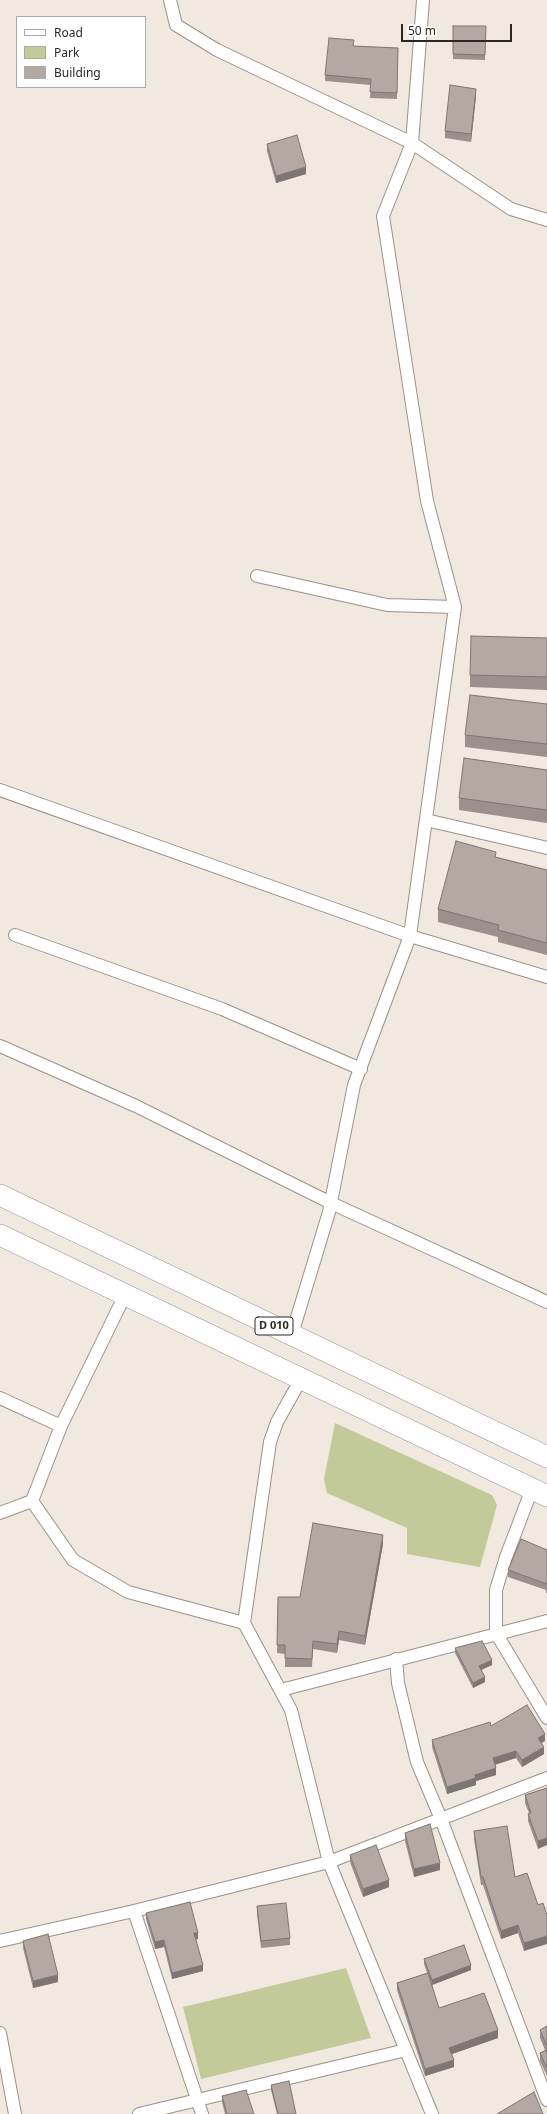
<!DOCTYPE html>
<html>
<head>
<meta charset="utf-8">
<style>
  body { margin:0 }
  #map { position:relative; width:547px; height:2114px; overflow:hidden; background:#f1e8df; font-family:"Noto Sans",sans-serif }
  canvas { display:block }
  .legend { position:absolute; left:16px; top:16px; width:130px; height:72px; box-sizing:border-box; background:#fff; border:1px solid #aaa9a7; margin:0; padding:5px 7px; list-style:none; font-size:12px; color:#2b2824 }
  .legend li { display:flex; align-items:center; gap:8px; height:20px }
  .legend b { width:20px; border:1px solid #aaa9a7 }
  .scale { position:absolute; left:401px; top:24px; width:111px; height:18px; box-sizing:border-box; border:2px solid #2b2824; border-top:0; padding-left:5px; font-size:12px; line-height:14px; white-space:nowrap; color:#2b2824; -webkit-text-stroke:3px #fff; paint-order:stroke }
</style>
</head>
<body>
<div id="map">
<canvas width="547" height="2114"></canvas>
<ul class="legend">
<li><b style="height:5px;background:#fff"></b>Road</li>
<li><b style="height:11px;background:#c1ca98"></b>Park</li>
<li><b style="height:11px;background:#b4a8a3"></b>Building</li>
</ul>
<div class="scale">50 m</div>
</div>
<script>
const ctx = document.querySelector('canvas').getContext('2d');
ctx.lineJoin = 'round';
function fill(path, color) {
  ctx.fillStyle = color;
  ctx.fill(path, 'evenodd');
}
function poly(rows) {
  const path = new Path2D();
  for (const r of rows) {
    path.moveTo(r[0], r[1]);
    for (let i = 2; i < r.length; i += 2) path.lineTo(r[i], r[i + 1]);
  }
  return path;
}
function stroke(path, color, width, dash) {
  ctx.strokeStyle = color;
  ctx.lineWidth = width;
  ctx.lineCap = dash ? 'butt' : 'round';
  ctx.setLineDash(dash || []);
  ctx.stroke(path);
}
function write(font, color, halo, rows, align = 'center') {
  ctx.font = font + ' "Noto Sans",sans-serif';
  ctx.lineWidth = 3;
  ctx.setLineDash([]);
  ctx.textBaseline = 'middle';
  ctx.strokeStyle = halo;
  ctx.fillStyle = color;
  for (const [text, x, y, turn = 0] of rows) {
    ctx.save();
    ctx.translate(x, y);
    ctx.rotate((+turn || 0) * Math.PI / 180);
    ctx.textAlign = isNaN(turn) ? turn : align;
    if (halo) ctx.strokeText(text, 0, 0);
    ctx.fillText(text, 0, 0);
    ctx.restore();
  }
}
const green = poly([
  [335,1423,492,1495,497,1505,480,1567,407,1554,407,1528,327,1493,324,1479],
  [346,1968,371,2038,201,2079,183,2007]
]);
const street = poly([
  [170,0,176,25,217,50,412,143,511,209,547,220],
  [257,576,387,605,455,607],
  [0,790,410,936,547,977],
  [426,820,547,848],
  [15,935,222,1009,361,1069],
  [0,1046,136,1106,331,1203,547,1302],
  [292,1334,329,1212,354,1085,410,936,455,607,427,501,383,216,412,143,423,0],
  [0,1398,61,1426],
  [532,1489,506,1557,496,1590,496,1633,547,1718],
  [32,1501,73,1560,128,1592,244,1623,291,1710,329,1862,432,2114],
  [0,1513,32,1501,61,1426,125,1295],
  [244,1623,270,1442,277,1422,301,1379],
  [396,1659,398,1683,417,1762,441,1819,547,2100],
  [281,1690,547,1621],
  [134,1911,202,2114],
  [0,1941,134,1911,329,1862,547,1778],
  [0,2033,15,2114],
  [139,2114,406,2050]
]);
const highway = poly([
  [0,1195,547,1457],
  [0,1235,547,1496]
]);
const wall = poly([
  [453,26,486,26,485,60,453,59],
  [354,46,398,48,397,99,370,98,371,85,325,81,325,75],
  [476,96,471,142,445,138,445,131],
  [267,144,306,174,276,183,267,151],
  [547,638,547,690,470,687,470,675],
  [547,704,547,757,465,747,465,735],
  [547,770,547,823,459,810,459,798],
  [496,857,547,870,547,955,498,942,498,937,438,922,438,909],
  [383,1544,365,1645,339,1640,337,1653,313,1649,312,1667,285,1667,285,1654,277,1653,278,1597,300,1597],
  [547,1550,547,1593,546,1593,546,1590,508,1577,508,1570],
  [455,1648,492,1665,481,1670,485,1682,473,1688,455,1653],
  [491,1726,545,1741,541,1743,544,1754,522,1767,516,1758,495,1765,496,1775,476,1781,476,1785,447,1794,432,1747,432,1740],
  [547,1788,538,1849,528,1821,528,1814,529,1813,525,1803,525,1795],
  [474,1831,515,1877,527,1873,524,1951,518,1933,501,1939,483,1885,481,1885,474,1839],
  [405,1833,440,1870,414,1877,405,1841],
  [350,1855,389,1887,363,1897,350,1862],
  [257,1906,290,1938,290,1945,261,1948,257,1914],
  [146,1913,198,1939,196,1939,203,1971,172,1979,164,1947,155,1949,146,1919],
  [23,1941,58,1982,33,1988,23,1948],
  [424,1959,471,1970,432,1985,439,2008,498,2038,452,2054,454,2067,425,2076,397,1990,397,1983,427,1973,424,1964],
  [547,2026,547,2076,540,2061,540,2053,545,2050,540,2038,540,2030],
  [271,2085,296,2114,277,2114,271,2090],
  [222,2096,254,2114,225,2114,222,2102]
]);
const shadedWall = poly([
  [476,89,476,96,471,142,471,134],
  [306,167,306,174,276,183,276,176],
  [383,1535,383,1544,365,1645,365,1636],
  [339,1631,339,1640,337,1653,337,1644],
  [492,1660,492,1665,479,1671,479,1666],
  [485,1677,485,1682,473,1688,473,1683],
  [545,1734,545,1741,538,1745,538,1738],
  [544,1747,544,1754,522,1767,522,1760],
  [516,1751,516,1758,493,1765,493,1758],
  [496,1768,496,1775,476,1781,476,1785,447,1794,447,1787,475,1775],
  [547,1838,547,1845,538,1849,538,1841],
  [440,1863,440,1870,414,1877,414,1869],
  [389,1880,389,1887,363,1897,363,1889],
  [518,1925,518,1933,501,1939,501,1931],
  [194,1933,198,1933,198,1939,194,1940],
  [547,1936,547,1944,524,1951,524,1943],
  [164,1940,164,1947,155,1949,155,1942],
  [203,1965,203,1971,172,1979,172,1973],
  [471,1965,471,1970,432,1985,432,1980],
  [58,1975,58,1982,33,1988,33,1981],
  [498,2030,498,2038,449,2055,449,2048],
  [454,2060,454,2067,425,2076,425,2069]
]);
const building = poly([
  [453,26,486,26,485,55,453,54,453,26],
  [329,38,354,40,353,46,398,48,397,93,370,92,371,79,325,75,329,38],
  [450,85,476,89,471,134,445,131,450,85],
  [297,135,306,167,276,176,267,144,297,135],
  [471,636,547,638,547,677,470,675,471,636],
  [470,695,547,704,547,744,465,735,470,695],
  [464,758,547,770,547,810,459,798,464,758],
  [456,841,496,852,495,857,547,870,547,943,498,930,499,925,438,909,456,841],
  [313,1523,383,1535,365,1636,339,1631,337,1644,313,1641,312,1659,285,1658,285,1645,277,1645,278,1597,300,1597,313,1523],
  [521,1539,547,1550,547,1584,508,1570,521,1539],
  [482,1641,492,1660,479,1666,485,1677,473,1683,455,1648,482,1641],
  [527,1705,545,1734,538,1738,544,1747,522,1760,516,1751,493,1758,496,1768,475,1775,476,1778,447,1787,432,1740,490,1722,491,1726,527,1705],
  [547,1788,547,1838,538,1841,528,1814,531,1813,525,1795,547,1788],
  [430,1824,440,1863,414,1869,405,1833,430,1824],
  [507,1826,515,1877,527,1873,538,1905,543,1903,547,1915,547,1936,524,1943,518,1925,501,1931,483,1877,481,1877,474,1831,507,1826],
  [376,1845,389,1880,363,1889,350,1855,376,1845],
  [190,1902,198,1933,194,1933,203,1965,172,1973,164,1940,155,1942,146,1913,190,1902],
  [286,1903,290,1938,261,1941,257,1906,286,1903],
  [48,1934,58,1975,33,1981,23,1941,48,1934],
  [464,1945,471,1965,432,1980,424,1959,464,1945],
  [428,1973,439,2008,484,1993,498,2030,449,2048,454,2060,425,2069,397,1983,428,1973],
  [547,2026,547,2046,540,2030,547,2026],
  [547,2050,547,2068,540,2053,547,2050],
  [289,2081,296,2114,278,2114,271,2085,289,2081],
  [246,2090,254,2114,227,2114,222,2096,246,2090],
  [534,2092,543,2114,497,2114,534,2092]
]);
const shields = [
  [274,1326,38]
];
const shieldNames = [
  ["D 010",274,1326]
];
fill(green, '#c1ca98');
stroke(street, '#9a928a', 14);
stroke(highway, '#9a928a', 22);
stroke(street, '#fff', 12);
stroke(highway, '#fff', 21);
fill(wall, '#9b908c');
fill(shadedWall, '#7e7672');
fill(building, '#b4a8a3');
stroke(building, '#7e7672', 1);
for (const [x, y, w] of shields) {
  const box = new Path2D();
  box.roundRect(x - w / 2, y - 9, w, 18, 3);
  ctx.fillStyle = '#fff';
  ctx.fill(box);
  stroke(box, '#2b2824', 1);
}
write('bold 11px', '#2b2824', null, shieldNames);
</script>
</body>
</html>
